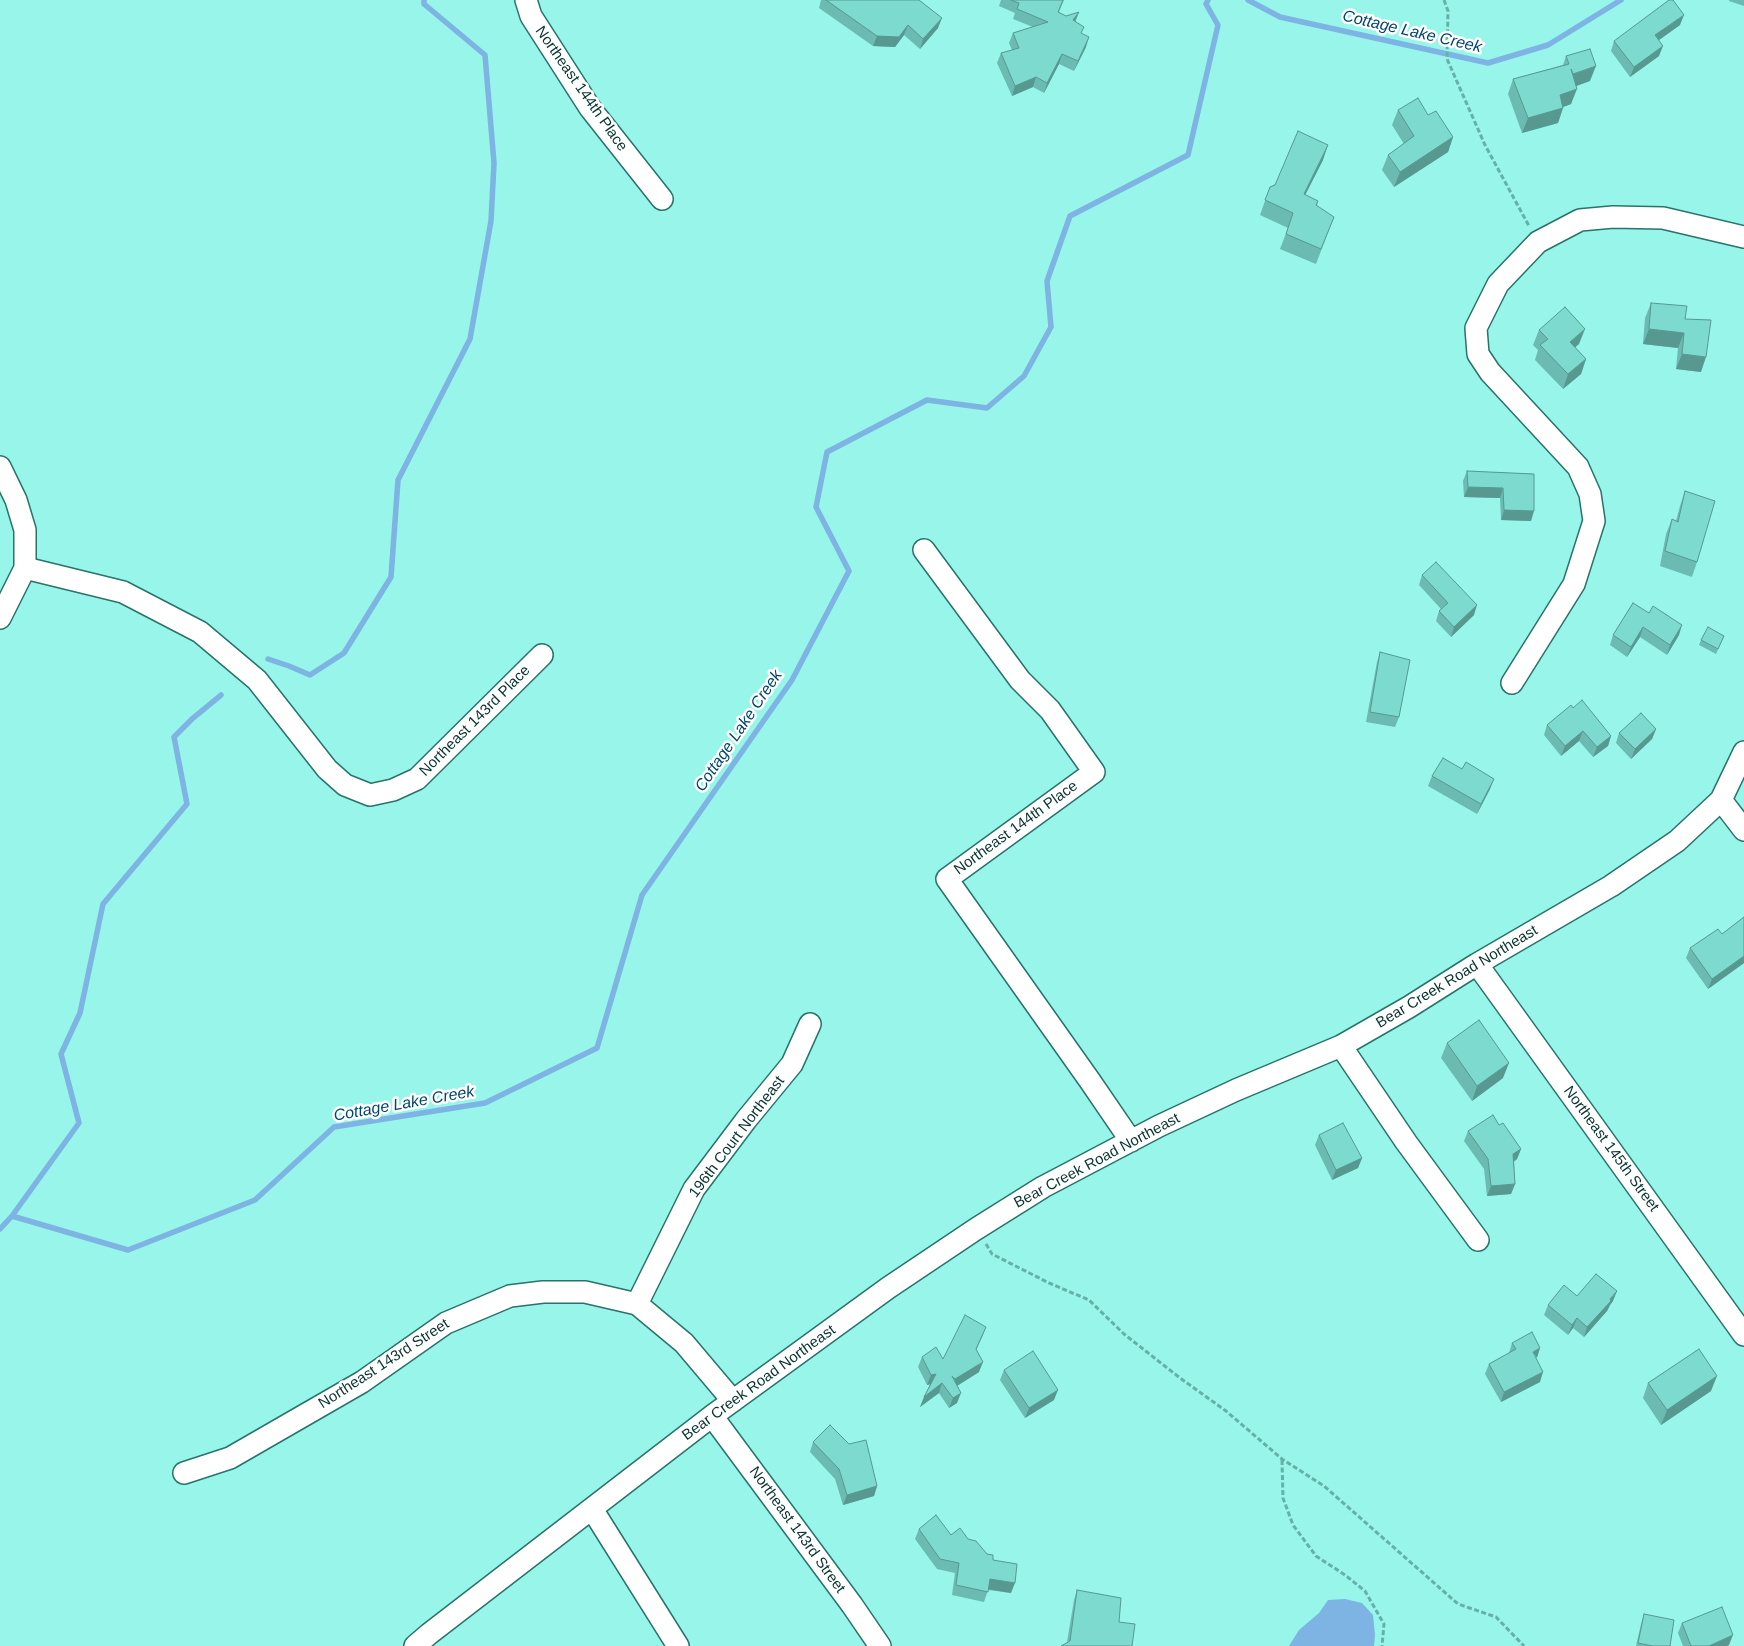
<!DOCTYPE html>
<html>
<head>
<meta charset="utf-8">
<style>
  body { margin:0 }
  canvas { display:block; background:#97f5e9 }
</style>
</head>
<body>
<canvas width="1744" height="1646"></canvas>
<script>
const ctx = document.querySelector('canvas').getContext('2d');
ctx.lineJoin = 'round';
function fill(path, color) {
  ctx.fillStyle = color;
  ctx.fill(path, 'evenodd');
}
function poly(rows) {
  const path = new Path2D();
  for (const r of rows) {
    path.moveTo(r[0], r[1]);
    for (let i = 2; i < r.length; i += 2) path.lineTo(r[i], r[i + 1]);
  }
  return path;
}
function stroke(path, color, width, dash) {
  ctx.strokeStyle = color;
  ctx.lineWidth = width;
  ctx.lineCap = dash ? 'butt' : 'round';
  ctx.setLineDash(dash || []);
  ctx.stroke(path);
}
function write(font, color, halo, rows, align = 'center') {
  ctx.font = font + ' Helvetica,sans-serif';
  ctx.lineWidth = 5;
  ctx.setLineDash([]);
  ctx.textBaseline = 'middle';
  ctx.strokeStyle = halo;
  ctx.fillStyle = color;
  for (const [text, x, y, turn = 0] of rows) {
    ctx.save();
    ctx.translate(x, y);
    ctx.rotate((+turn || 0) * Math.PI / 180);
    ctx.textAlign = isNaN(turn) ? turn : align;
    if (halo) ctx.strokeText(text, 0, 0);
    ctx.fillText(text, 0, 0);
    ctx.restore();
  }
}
const water = poly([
  [1345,1599,1362,1603,1373,1615,1375,1635,1374,1646,1289,1646,1299,1630,1319,1613,1328,1600]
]);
const stream = poly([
  [1248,0,1280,17,1488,63,1548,45,1621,0],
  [268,659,289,666,310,675,344,653,391,577,398,480,470,339,491,221,494,163,485,55,424,4,424,0],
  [12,1216,79,1123,61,1054,80,1013,103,904,187,804,174,737,193,718,221,695],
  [0,1229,12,1216,128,1250,255,1200,334,1127,485,1103,597,1048,642,895,792,680,849,571,816,507,827,452,927,400,987,408,1024,376,1051,327,1047,281,1070,216,1188,155,1218,25,1206,4,1208,0]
]);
const path = poly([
  [1444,0,1448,11,1447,59,1485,145,1529,226],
  [986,1244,992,1254,1049,1283,1089,1300,1124,1334,1180,1378,1226,1411,1282,1459,1324,1486,1458,1604,1496,1617,1524,1646],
  [1282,1460,1283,1498,1293,1525,1316,1556,1345,1575,1365,1591,1384,1624,1382,1646]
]);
const minor = poly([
  [526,0,531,16,590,108,662,199],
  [0,467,16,500,25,530,25,568,123,592,200,632,257,680,327,769,345,785,370,795,393,790,417,779,542,655],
  [924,550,1020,680,1050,710,1094,772,947,879,1090,1081,1131,1141],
  [0,618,25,568],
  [1512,683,1574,584,1594,521,1590,494,1578,467,1490,372,1478,354,1476,328,1498,284,1538,242,1580,220,1613,217,1663,218,1744,237],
  [1721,800,1744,830],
  [1477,964,1744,1335],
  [1341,1046,1406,1142,1478,1240],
  [637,1304,694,1189,746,1120,792,1064,810,1024],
  [712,1416,852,1605,880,1646],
  [184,1473,230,1458,362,1382,446,1323,510,1296,543,1292,585,1292,637,1304,684,1343,733,1401],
  [592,1509,678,1646],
  [415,1646,429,1634,712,1416,888,1288,976,1229,1043,1187,1159,1126,1236,1090,1341,1046,1409,1007,1477,964,1611,886,1677,841,1721,800,1744,752]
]);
const wall = poly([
  [821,0,919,0,938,28,920,49,904,35,895,47,873,46,819,8],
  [1001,0,1064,0,1059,12,1066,16,1079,12,1075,22,1081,34,1086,47,1074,71,1059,64,1044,93,1033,87,1012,96,997,63,1001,53,1012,50,1009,43,1013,33,1033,27,1013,19,1015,13,999,6],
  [1729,0,1744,0,1744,6,1729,1],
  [1680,25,1659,40,1659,56,1630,77,1611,51,1614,41],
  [1566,56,1590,81,1576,86,1571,104,1563,107,1558,123,1522,133,1508,94,1513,79,1563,65],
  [1398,110,1428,115,1453,137,1448,152,1394,187,1382,170,1388,155,1404,144,1392,125],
  [1323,160,1305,195,1318,201,1317,206,1334,217,1316,264,1280,249,1288,228,1260,215,1270,187],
  [1651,303,1685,319,1701,372,1676,369,1678,348,1643,344,1645,318],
  [1539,330,1579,344,1575,347,1586,359,1581,374,1563,389,1535,360,1538,350,1533,345],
  [1467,471,1534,474,1531,521,1501,520,1500,498,1464,497,1463,481],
  [1685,491,1697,562,1692,577,1660,566,1666,534,1672,519,1676,521,1680,506],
  [1422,575,1474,615,1451,637,1436,621,1439,611,1441,609,1419,585],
  [1633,603,1679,635,1667,655,1640,637,1627,657,1610,645,1613,635],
  [1724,636,1716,654,1699,645,1701,640],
  [1380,652,1399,717,1395,727,1366,722,1377,662],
  [1573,708,1611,736,1608,746,1593,757,1579,741,1561,756,1544,735,1547,725],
  [1656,729,1652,739,1631,759,1616,743,1619,733],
  [1432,776,1490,789,1477,814,1428,786],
  [1744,917,1744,963,1708,989,1686,958,1690,948,1722,934],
  [1447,1043,1503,1078,1472,1101,1441,1058],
  [1468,1131,1521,1149,1517,1159,1514,1162,1515,1184,1511,1194,1487,1196,1484,1169,1464,1141],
  [1319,1135,1362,1158,1358,1168,1332,1180,1315,1145],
  [1577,1296,1613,1301,1610,1305,1607,1311,1584,1337,1573,1328,1568,1335,1544,1315,1548,1305],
  [986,1327,976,1350,979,1372,957,1386,957,1403,949,1408,939,1393,920,1407,930,1384,927,1385,918,1367,922,1357,943,1359],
  [1512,1343,1536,1358,1540,1382,1501,1402,1485,1374,1489,1364,1509,1353],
  [1004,1370,1054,1400,1025,1418,1000,1380],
  [1648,1383,1711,1391,1661,1425,1643,1398],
  [813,1442,877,1486,874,1496,843,1505,835,1479,810,1452],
  [919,1529,951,1535,968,1539,987,1554,993,1560,1011,1593,988,1590,984,1602,952,1595,955,1573,937,1569,915,1539],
  [1077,1590,1119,1622,1067,1642,1074,1600],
  [1644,1614,1670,1646,1636,1646,1641,1624],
  [1682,1623,1729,1645,1727,1646,1683,1646,1678,1633]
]);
const shadedWall = poly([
  [1079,12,1075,22,1073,20],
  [1684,15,1680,25,1652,45,1655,35],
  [942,18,938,28,920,49,923,39],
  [908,25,904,35,895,47,873,46,877,36],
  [1089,37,1086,47,1074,71,1078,61],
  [1663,46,1659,56,1630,77,1634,67],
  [1062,54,1059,64,1044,93,1047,83],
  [1596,66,1590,81,1568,89,1573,74],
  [1036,77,1033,87,1012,96,1015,86],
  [1577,89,1571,104,1555,110,1560,95],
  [1563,108,1558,123,1522,133,1528,118],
  [1453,137,1448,152,1394,187,1400,172],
  [1328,145,1323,160,1298,209,1304,194],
  [1585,329,1579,344,1564,357,1570,342],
  [1649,329,1684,333,1678,348,1643,344],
  [1682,354,1706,357,1701,372,1676,369],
  [1586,359,1581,374,1563,389,1568,374],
  [1468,487,1503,488,1500,498,1464,497],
  [1504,510,1534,511,1531,521,1501,520],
  [1477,605,1474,615,1451,637,1454,627],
  [1682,625,1679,635,1667,655,1670,645],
  [1643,627,1640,637,1627,657,1631,647],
  [1656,729,1652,739,1631,759,1635,749],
  [1583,731,1579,741,1561,756,1565,746],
  [1611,736,1608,746,1593,757,1597,747],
  [1494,779,1490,789,1477,814,1481,804],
  [1744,956,1744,963,1708,989,1712,979],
  [1509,1063,1503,1078,1472,1101,1477,1086],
  [1521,1149,1517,1159,1509,1164,1513,1154],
  [1362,1158,1358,1168,1332,1180,1336,1170],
  [1515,1184,1511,1194,1487,1196,1491,1186],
  [1617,1291,1613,1301,1610,1305,1607,1311,1584,1337,1587,1327],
  [1577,1318,1573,1328,1568,1335,1572,1325],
  [986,1327,982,1337,972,1359,976,1349],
  [1540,1348,1537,1358,1533,1352],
  [983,1362,979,1372,952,1389,955,1379],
  [1543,1372,1540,1382,1501,1402,1504,1392],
  [936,1374,932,1384,927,1385,931,1375],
  [1717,1376,1711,1391,1661,1425,1667,1410],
  [942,1383,939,1393,920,1407,924,1397],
  [1058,1390,1054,1400,1025,1418,1029,1408],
  [961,1393,957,1403,949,1408,953,1398],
  [877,1486,874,1496,843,1505,847,1495],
  [990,1579,1015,1583,1011,1593,987,1589],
  [1733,1635,1729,1645,1727,1646,1709,1646]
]);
const building = poly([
  [826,0,919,0,942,18,923,39,908,25,899,37,877,36,826,0],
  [1011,0,1063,0,1058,12,1066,16,1079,12,1073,20,1084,27,1081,33,1089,37,1078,61,1062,54,1047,83,1036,77,1015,86,1001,53,1019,48,1013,33,1048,22,1017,9,1019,3,1011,0],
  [1669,0,1673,0,1684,15,1655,35,1663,46,1634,67,1614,41,1669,0],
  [1590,49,1596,66,1573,74,1571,69,1577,89,1560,95,1563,108,1528,118,1513,79,1569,64,1566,56,1590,49],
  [1418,98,1428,115,1436,111,1453,137,1400,172,1388,155,1414,136,1398,110,1418,98],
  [1298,131,1328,145,1304,194,1318,201,1316,205,1334,217,1321,249,1286,234,1293,213,1265,200,1270,187,1275,185,1298,131],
  [1651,303,1687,306,1685,319,1711,320,1706,357,1682,354,1684,333,1649,329,1651,303],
  [1565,307,1585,329,1570,342,1586,359,1568,374,1540,345,1548,339,1539,330,1565,307],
  [1467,471,1534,474,1534,511,1504,510,1503,488,1468,487,1467,471],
  [1685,491,1715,501,1697,562,1665,551,1672,519,1678,522,1685,491],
  [1436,562,1477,605,1454,627,1439,611,1448,603,1422,575,1436,562],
  [1633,603,1649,613,1653,606,1682,625,1670,645,1643,627,1631,647,1613,635,1633,603],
  [1708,627,1724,636,1718,649,1701,640,1708,627],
  [1380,652,1410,660,1399,717,1370,712,1380,652],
  [1582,700,1611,736,1597,747,1583,731,1565,746,1547,725,1571,705,1573,708,1582,700],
  [1641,713,1656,729,1635,749,1619,733,1641,713],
  [1443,758,1462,769,1466,762,1494,779,1481,804,1432,776,1443,758],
  [1744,917,1744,956,1712,979,1690,948,1718,929,1722,934,1744,917],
  [1479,1020,1509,1063,1477,1086,1447,1043,1479,1020],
  [1493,1115,1499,1125,1503,1123,1521,1149,1513,1154,1515,1184,1491,1186,1488,1159,1468,1131,1493,1115],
  [1343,1123,1362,1158,1336,1170,1319,1135,1343,1123],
  [1596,1274,1617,1291,1610,1299,1611,1301,1587,1327,1577,1318,1572,1325,1548,1305,1564,1285,1577,1296,1596,1274],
  [965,1315,986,1327,976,1349,983,1362,955,1379,952,1376,961,1393,953,1398,942,1383,924,1397,936,1374,931,1375,922,1357,936,1347,943,1359,965,1315],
  [1532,1332,1540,1348,1533,1352,1543,1372,1504,1392,1489,1364,1516,1349,1512,1343,1532,1332],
  [1699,1349,1717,1376,1667,1410,1648,1383,1699,1349],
  [1033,1351,1058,1390,1029,1408,1004,1370,1033,1351],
  [830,1425,849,1444,866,1440,877,1486,847,1495,839,1469,813,1442,830,1425],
  [936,1515,951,1535,960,1528,968,1539,976,1541,987,1554,993,1555,993,1560,1017,1564,1015,1583,990,1579,988,1592,956,1585,959,1563,940,1559,919,1529,936,1515],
  [1077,1590,1121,1598,1119,1622,1135,1624,1132,1646,1061,1646,1070,1641,1077,1590],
  [1722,1607,1733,1635,1709,1646,1691,1646,1682,1623,1722,1607],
  [1644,1614,1674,1620,1670,1646,1653,1646,1638,1643,1644,1614]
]);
const streetNames = [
  ["Northeast 144th Place",581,89,55],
  ["Northeast 143rd Place",475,721,-45],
  ["Northeast 144th Place",1016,828,-36],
  ["Bear Creek Road Northeast",1457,977,-31],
  ["196th Court Northeast",737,1137,-53],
  ["Northeast 145th Street",1611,1149,54],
  ["Bear Creek Road Northeast",1097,1161,-28],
  ["Northeast 143rd Street",384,1364,-33],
  ["Bear Creek Road Northeast",759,1383,-36],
  ["Northeast 143rd Street",797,1530,54]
];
const waterNames = [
  ["Cottage Lake Creek",1412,32,13],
  ["Cottage Lake Creek",739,731,-56],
  ["Cottage Lake Creek",404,1104,-10]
];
fill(water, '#7db4e3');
stroke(stream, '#7db4e3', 5.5);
stroke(minor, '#29736b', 24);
stroke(path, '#65b1a7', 3, [5, 2.5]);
stroke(minor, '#fff', 21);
fill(wall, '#6bbbb2');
fill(shadedWall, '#579991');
fill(building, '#7cdacf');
stroke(building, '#579991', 1);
write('15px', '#09342f', '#fff', streetNames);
write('italic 16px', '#004470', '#fff', waterNames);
</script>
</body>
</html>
